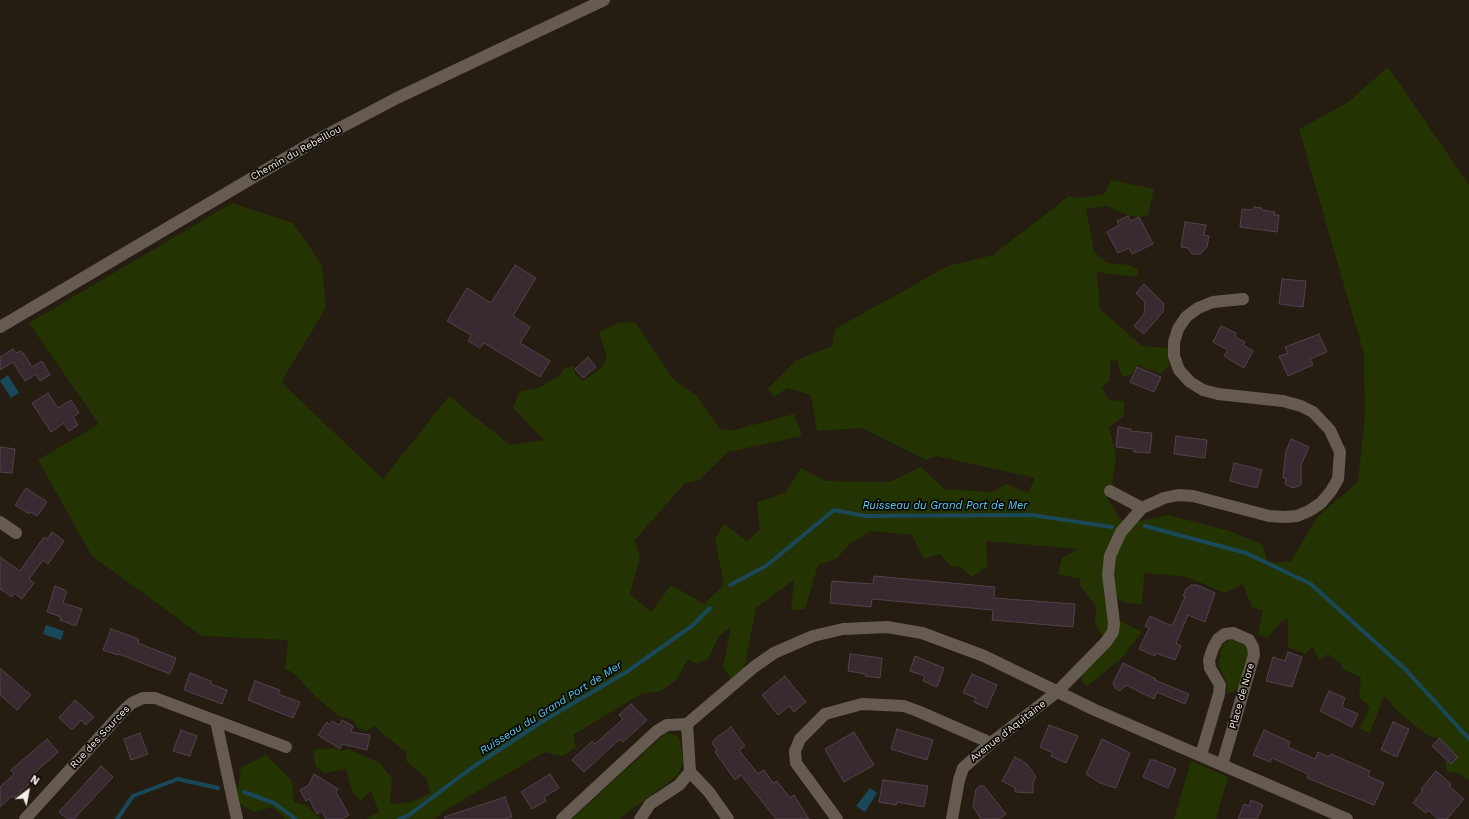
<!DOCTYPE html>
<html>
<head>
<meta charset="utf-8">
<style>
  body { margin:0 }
  #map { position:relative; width:1469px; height:819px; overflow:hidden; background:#251d12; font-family:"Work Sans",sans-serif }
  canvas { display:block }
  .north { position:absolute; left:8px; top:771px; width:40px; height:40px; -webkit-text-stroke:3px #0b0804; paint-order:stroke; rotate:32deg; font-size:11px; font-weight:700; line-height:16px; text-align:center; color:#f5efe8 }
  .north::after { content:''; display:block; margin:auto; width:14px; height:18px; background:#f5efe8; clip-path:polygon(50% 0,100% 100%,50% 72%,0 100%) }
</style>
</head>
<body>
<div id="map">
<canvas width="1469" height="819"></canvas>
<div class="north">N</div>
</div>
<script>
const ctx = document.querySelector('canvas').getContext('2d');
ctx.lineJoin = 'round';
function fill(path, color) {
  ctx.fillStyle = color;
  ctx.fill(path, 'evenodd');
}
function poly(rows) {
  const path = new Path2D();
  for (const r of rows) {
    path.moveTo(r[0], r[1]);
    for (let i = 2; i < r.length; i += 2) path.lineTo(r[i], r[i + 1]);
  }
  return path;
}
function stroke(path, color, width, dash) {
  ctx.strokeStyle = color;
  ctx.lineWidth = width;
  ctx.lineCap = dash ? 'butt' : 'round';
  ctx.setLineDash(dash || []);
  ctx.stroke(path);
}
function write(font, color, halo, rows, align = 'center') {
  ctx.font = font + ' "Work Sans",sans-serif';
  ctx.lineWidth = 3.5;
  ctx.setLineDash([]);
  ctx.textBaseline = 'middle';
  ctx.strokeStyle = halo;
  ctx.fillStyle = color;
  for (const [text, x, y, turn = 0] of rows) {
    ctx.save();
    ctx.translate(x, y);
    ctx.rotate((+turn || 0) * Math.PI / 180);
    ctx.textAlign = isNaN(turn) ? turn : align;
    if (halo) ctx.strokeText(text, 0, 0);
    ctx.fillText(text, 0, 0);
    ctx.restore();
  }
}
const green = poly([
  [1388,67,1469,185,1469,780,1455,772,1447,773,1445,762,1459,757,1438,737,1430,737,1398,712,1384,695,1370,733,1360,729,1370,706,1359,698,1361,677,1342,669,1342,665,1328,654,1320,660,1312,647,1305,654,1288,647,1288,618,1279,624,1267,638,1258,634,1263,611,1252,607,1243,584,1225,593,1187,577,1144,573,1142,605,1123,602,1103,588,1108,615,1142,632,1121,659,1086,687,1081,679,1085,659,1104,639,1095,624,1096,606,1080,585,1080,579,1058,574,1062,558,1078,549,986,541,987,566,972,577,959,566,952,567,940,554,924,559,912,535,871,531,852,542,836,559,818,565,805,609,791,610,794,580,756,608,744,669,733,681,723,667,731,627,718,637,708,659,696,664,688,659,676,680,661,691,641,694,573,735,576,748,562,756,545,752,447,809,434,819,366,819,379,812,371,791,360,801,353,793,346,769,325,773,316,767,313,750,333,748,342,751,348,749,380,763,392,779,390,804,409,803,431,793,426,778,406,761,407,753,374,726,367,731,358,728,353,720,340,717,315,696,294,673,285,669,288,640,202,636,92,556,38,460,99,424,29,323,232,203,293,223,322,265,326,308,281,382,383,479,449,396,510,445,544,440,513,408,519,392,541,387,560,375,565,368,573,366,575,373,582,381,600,369,607,358,599,332,618,323,635,322,673,379,697,396,720,429,734,430,794,414,802,436,728,452,699,480,685,483,635,540,640,556,630,594,651,612,671,585,704,604,724,585,715,539,724,524,747,541,760,530,757,502,785,493,801,468,826,481,889,482,921,467,944,489,992,492,1006,484,1028,493,1035,478,937,456,926,460,862,428,817,431,811,395,787,388,774,397,768,389,797,360,832,346,835,329,948,266,993,255,1069,196,1080,198,1104,194,1111,180,1154,189,1148,215,1139,217,1128,215,1107,206,1086,209,1094,252,1107,263,1129,265,1139,270,1137,277,1097,272,1100,309,1142,346,1168,348,1169,366,1160,374,1137,365,1131,375,1122,377,1117,360,1110,361,1110,380,1102,388,1109,400,1124,401,1124,416,1109,427,1116,455,1112,486,1107,497,1120,519,1141,521,1168,515,1230,531,1263,545,1267,560,1277,563,1291,561,1317,517,1358,482,1365,415,1364,354,1299,129,1347,103],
  [1231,639,1240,640,1247,646,1249,656,1238,689,1227,694,1227,683,1218,664,1223,645],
  [666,733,677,735,680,739,683,762,678,775,619,819,572,819],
  [266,755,292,781,294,802,306,805,321,819,285,819,273,807,254,812,236,802,241,768],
  [1191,761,1228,777,1216,819,1174,819]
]);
const water = poly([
  [8,375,19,393,11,398,0,381],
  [46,625,64,631,61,640,43,634],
  [870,788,877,793,865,812,856,806]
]);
const stream = poly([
  [1145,526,1246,553,1311,584,1406,670,1469,739],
  [730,585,766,566,834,510,865,516,1032,515,1112,527],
  [244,792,274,803,296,819],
  [117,819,133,796,178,779,218,788],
  [399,819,409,815,470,769,543,721,628,671,693,625,710,608]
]);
const building = poly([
  [1254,207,1262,208,1262,210,1275,212,1274,215,1279,215,1277,232,1240,227,1242,209,1252,210,1254,207],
  [1128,216,1131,221,1139,217,1153,244,1132,254,1129,248,1118,253,1107,232,1119,225,1117,221,1128,216],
  [1185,222,1206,225,1204,235,1209,236,1207,247,1200,254,1192,254,1188,248,1181,247,1185,222],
  [515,265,536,278,513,316,530,327,520,343,550,361,540,377,484,343,480,348,468,341,471,335,447,321,467,288,491,303,515,265],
  [1282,279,1306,281,1303,307,1279,304,1282,279],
  [1144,284,1164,304,1163,312,1144,334,1134,326,1144,314,1145,302,1136,293,1144,284],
  [1221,326,1236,333,1235,337,1245,342,1243,345,1253,351,1244,368,1224,356,1228,350,1213,342,1221,326],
  [1319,334,1327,352,1310,359,1313,365,1288,376,1279,356,1288,353,1285,347,1319,334],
  [13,349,16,353,20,351,24,354,32,367,42,361,50,375,40,381,36,374,25,381,13,362,0,370,0,357,13,349],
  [588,357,596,367,583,378,575,369,588,357],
  [1137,367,1161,377,1154,392,1130,382,1137,367],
  [48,393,58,408,71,400,79,413,73,417,78,425,69,431,64,423,51,432,32,403,48,393],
  [1118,427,1131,429,1131,431,1152,433,1150,453,1134,452,1134,449,1116,447,1118,427],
  [1176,436,1207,440,1205,458,1174,454,1176,436],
  [1291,439,1309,447,1301,465,1301,485,1293,488,1285,484,1286,479,1283,478,1286,451,1291,439],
  [0,447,15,449,12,473,0,472,0,447],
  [1234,463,1262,470,1257,488,1230,481,1234,463],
  [26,488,47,502,37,516,31,512,29,514,15,505,26,488],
  [52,532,64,541,48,564,43,560,29,579,34,583,22,599,14,593,12,597,0,589,0,557,20,571,44,537,47,539,52,532],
  [874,576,995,587,994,598,1075,604,1073,627,992,620,993,610,872,599,871,607,830,603,832,581,873,584,874,576],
  [1191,585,1197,585,1215,593,1205,622,1188,615,1176,643,1181,646,1175,660,1156,653,1155,656,1139,649,1149,628,1145,626,1150,616,1172,626,1185,597,1183,596,1186,589,1191,585],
  [55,586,67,591,63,603,82,609,76,626,60,620,61,617,47,612,55,586],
  [111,629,139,639,138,643,176,658,170,674,119,654,118,655,103,650,111,629],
  [1288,652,1302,657,1292,687,1266,681,1273,657,1285,661,1288,652],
  [850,654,882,658,880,678,865,676,866,674,848,671,850,654],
  [915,656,944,668,937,687,923,681,925,676,910,671,915,656],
  [1123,663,1156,679,1155,680,1189,694,1185,704,1157,692,1154,699,1126,685,1120,691,1115,688,1113,683,1123,663],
  [0,668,31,695,17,710,0,695,0,668],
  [190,673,211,681,211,684,227,690,222,704,184,690,190,673],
  [972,674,997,685,987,708,974,702,976,698,963,693,972,674],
  [785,676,806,702,794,712,789,706,778,715,762,695,785,676],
  [255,681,280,690,278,694,300,702,293,718,248,700,255,681],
  [1329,691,1345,698,1342,707,1358,714,1352,727,1320,711,1329,691],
  [75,700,94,717,86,725,81,720,72,730,59,718,75,700],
  [631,704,647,720,623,742,620,739,584,772,572,760,592,741,595,744,623,719,619,715,631,704],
  [342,720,353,726,351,732,370,735,367,750,342,744,340,749,318,735,327,722,330,725,332,721,339,725,342,720],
  [1393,722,1409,729,1397,757,1381,750,1393,722],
  [1049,725,1078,736,1066,763,1051,756,1053,753,1040,747,1049,725],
  [731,727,745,746,739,750,758,774,764,770,773,783,777,781,790,798,794,795,809,819,776,819,741,775,735,780,715,752,717,750,712,743,715,739,731,727],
  [897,729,933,740,927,760,891,749,897,729],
  [181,730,197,736,190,756,173,751,181,730],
  [1264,730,1290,742,1288,747,1315,759,1318,752,1329,757,1331,754,1370,771,1368,776,1384,783,1374,805,1307,778,1308,774,1272,758,1270,762,1253,755,1264,730],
  [854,732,874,765,844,782,825,749,854,732],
  [140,733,148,754,131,760,124,739,140,733],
  [1439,738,1458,757,1451,764,1432,746,1439,738],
  [47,739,58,752,29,778,32,781,14,798,12,796,0,807,0,787,14,774,11,770,47,739],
  [1102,739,1130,753,1116,788,1100,783,1086,774,1102,739],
  [1015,757,1027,764,1036,777,1033,782,1033,793,1015,792,1015,788,1002,781,1015,757],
  [1150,760,1154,760,1176,769,1168,788,1143,777,1150,760],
  [101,766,113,777,74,819,67,819,59,812,101,766],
  [1436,771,1451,784,1449,786,1464,799,1447,819,1438,819,1428,810,1426,813,1413,803,1423,790,1421,789,1436,771],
  [314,774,338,789,336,792,349,815,342,819,326,819,322,811,317,814,309,799,306,801,300,790,308,786,314,774],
  [550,774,559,788,544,797,546,801,532,809,521,792,550,774],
  [883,780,928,786,924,807,897,802,896,805,879,802,883,780],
  [980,786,984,786,1006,814,999,819,981,819,973,807,976,789,980,786],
  [505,797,512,817,506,819,445,819,444,817,505,797],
  [1251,800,1263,805,1257,819,1238,819,1244,804,1249,806,1251,800]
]);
const minor = poly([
  [0,327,313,142,397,98,604,0],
  [1110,491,1142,508],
  [0,522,16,533],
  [216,721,237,819],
  [1201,755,1219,694,1220,685,1210,668,1209,660,1213,648,1218,639,1225,634,1233,633,1249,640,1253,647,1254,655,1222,765],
  [690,772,709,792,728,819],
  [25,819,125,709,132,703,143,698,155,698,286,747],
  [562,819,657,731,667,725,687,724,754,667,774,653,813,636,843,629,887,627,922,633,984,656,1095,710,1347,819],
  [640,819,650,804,679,785,690,772,687,724],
  [837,819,796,763,795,751,800,739,825,714,862,704,904,706,920,712,991,743],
  [952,819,959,780,963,768,991,743,1057,692,1106,642,1113,632,1114,623,1108,574,1110,556,1121,532,1142,508,1164,498,1178,495,1193,496,1269,516,1285,517,1297,516,1309,511,1321,503,1331,491,1338,479,1340,452,1330,430,1313,412,1301,406,1283,401,1218,394,1203,390,1190,382,1179,370,1174,356,1174,342,1178,329,1186,317,1198,308,1213,302,1243,299]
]);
const streetNames = [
  ["Chemin du Rebeillou",296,153,-29],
  ["Place de Nore",1242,696,-74],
  ["Avenue d'Aquitaine",1008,731,-38],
  ["Rue des Sources",100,737,-47]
];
const waterNames = [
  ["Ruisseau du Grand Port de Mer",945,506],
  ["Ruisseau du Grand Port de Mer",551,708,-32]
];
fill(green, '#243302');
fill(water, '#194858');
stroke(stream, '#194858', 4);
fill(building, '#372a31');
stroke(building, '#51434a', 1);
stroke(minor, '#665b50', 12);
write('10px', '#f5efe8', '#0b0804', streetNames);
write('italic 11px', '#53d1fb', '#0b0804', waterNames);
</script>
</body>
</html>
